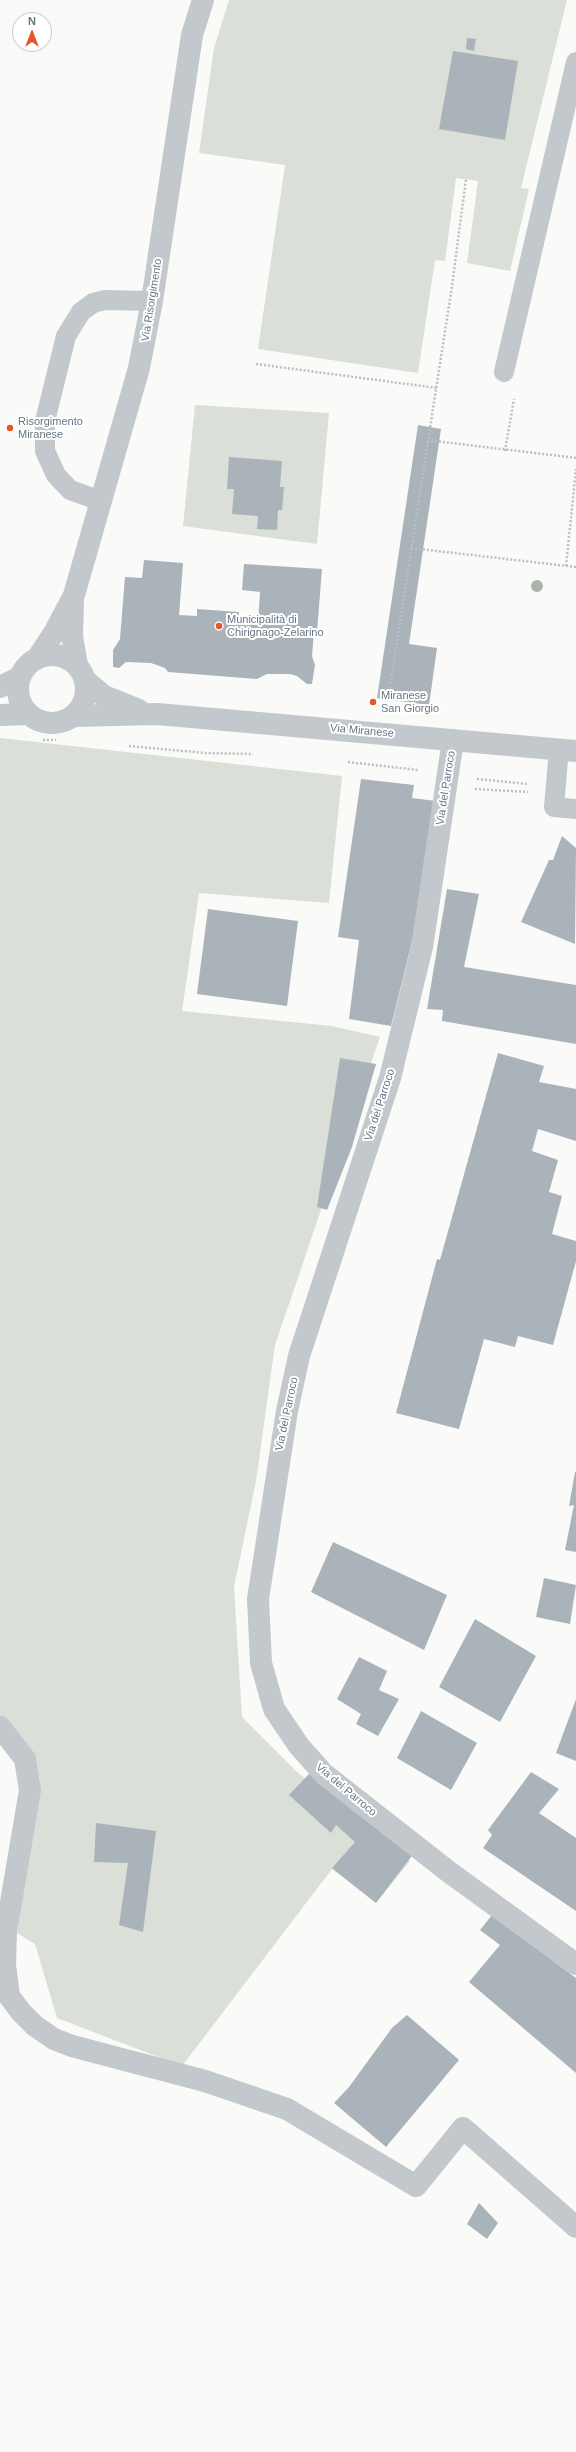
<!DOCTYPE html>
<html>
<head>
<meta charset="utf-8">
<style>
  body { margin:0 }
  #map { position:relative; width:576px; height:2452px; overflow:hidden; background:#fafaf8; font-family:Arial,sans-serif }
  canvas { display:block }
  .north { position:absolute; left:12px; top:12px; width:40px; height:40px; box-sizing:border-box; background:#fff; border:1px solid #c1c8cd; border-radius:50%; rotate:0deg; font-size:11px; font-weight:700; line-height:16px; text-align:center; color:#657683 }
  .north::after { content:''; display:block; margin:auto; width:14px; height:18px; background:#e4572e; clip-path:polygon(50% 0,100% 100%,50% 72%,0 100%) }
</style>
</head>
<body>
<div id="map">
<canvas width="576" height="2452"></canvas>
<div class="north">N</div>
</div>
<script>
const ctx = document.querySelector('canvas').getContext('2d');
ctx.lineJoin = 'round';
function fill(path, color) {
  ctx.fillStyle = color;
  ctx.fill(path, 'evenodd');
}
function poly(rows) {
  const path = new Path2D();
  for (const r of rows) {
    if (r.length === 3) {
      path.moveTo(r[0] + r[2], r[1]);
      path.arc(r[0], r[1], r[2], 0, 2 * Math.PI);
      continue;
    }
    path.moveTo(r[0], r[1]);
    for (let i = 2; i < r.length; i += 2) path.lineTo(r[i], r[i + 1]);
  }
  return path;
}
function stroke(path, color, width, dash) {
  ctx.strokeStyle = color;
  ctx.lineWidth = width;
  ctx.lineCap = dash ? 'butt' : 'round';
  ctx.setLineDash(dash || []);
  ctx.stroke(path);
}
function write(font, color, halo, rows, align = 'center') {
  ctx.font = font + ' Arial,sans-serif';
  ctx.lineWidth = 4;
  ctx.setLineDash([]);
  ctx.textBaseline = 'middle';
  ctx.strokeStyle = halo;
  ctx.fillStyle = color;
  for (const [text, x, y, turn = 0] of rows) {
    ctx.save();
    ctx.translate(x, y);
    ctx.rotate((+turn || 0) * Math.PI / 180);
    ctx.textAlign = isNaN(turn) ? turn : align;
    if (halo) ctx.strokeText(text, 0, 0);
    ctx.fillText(text, 0, 0);
    ctx.restore();
  }
}
const green = poly([
  [229,0,567,0,521,188,529,189,510,271,467,263,478,181,456,178,445,261,435,260,418,373,258,349,285,165,199,153,214,48],
  [195,405,329,413,317,544,183,526],
  [0,738,342,776,329,903,199,893,182,1011,332,1026,380,1037,275,1345,256,1481,234,1587,242,1717,297,1772,410,1861,376,1903,332,1869,182,2066,57,2018,35,1944,17,1933,40,1780,30,1748,0,1721]
]);
const building = poly([
  [467,38,476,39,474,51,466,49],
  [453,51,518,61,505,140,439,129],
  [418,425,441,429,409,644,437,648,429,705,377,698],
  [229,457,282,461,280,487,284,487,282,510,278,510,277,530,257,529,258,516,232,514,234,489,227,489],
  [144,560,183,563,179,615,197,616,197,609,239,612,238,620,258,621,260,592,242,590,244,564,322,569,317,632,314,632,312,656,315,665,312,684,307,684,297,676,290,674,267,674,257,679,168,672,165,668,151,663,126,662,119,668,113,667,113,650,120,639,125,577,142,578],
  [361,779,414,785,412,798,436,801,420,909,391,1026,349,1019,359,940,338,937],
  [562,836,576,848,575,944,521,922,549,860,553,860],
  [447,889,479,894,464,967,576,985,576,1044,442,1021,443,1010,427,1009],
  [208,909,298,921,287,1006,197,994],
  [498,1053,544,1066,539,1082,576,1089,576,1141,538,1129,532,1151,558,1160,549,1192,562,1196,552,1234,576,1241,576,1261,553,1345,518,1336,515,1347,484,1339,459,1429,396,1413,437,1259,440,1260],
  [340,1058,376,1064,352,1147,327,1210,317,1207],
  [575,1472,576,1472,576,1552,565,1550,574,1505,569,1506],
  [333,1542,447,1595,424,1650,311,1592],
  [544,1578,576,1585,570,1624,536,1617],
  [475,1619,536,1656,500,1722,439,1687],
  [359,1657,387,1671,379,1690,399,1699,378,1736,356,1724,361,1714,337,1699],
  [576,1699,576,1761,556,1753],
  [421,1711,477,1743,451,1790,397,1758],
  [531,1772,559,1789,539,1813,576,1838,576,1911,483,1848,492,1835,488,1830],
  [309,1774,414,1853,376,1903,332,1868,355,1842,336,1825,331,1833,289,1795],
  [96,1823,156,1831,143,1932,119,1925,128,1863,94,1862],
  [492,1915,576,1978,576,2073,469,1982,500,1945,480,1930],
  [407,2015,459,2060,386,2147,334,2103,349,2087,392,2028],
  [479,2203,498,2223,487,2239,467,2224]
]);
const path = poly([
  [256,364,437,388],
  [427,440,576,458],
  [505,451,514,399],
  [411,548,576,567],
  [566,566,576,469],
  [388,700,452,286,466,179],
  [43,740,56,740],
  [129,746,206,753,253,754],
  [348,762,418,770],
  [477,779,528,784],
  [475,789,528,792]
]);
const service = poly([
  [504,372,576,62],
  [101,501,70,490,56,475,45,451,45,421,66,336,81,312,93,303,105,300,152,301],
  [559,749,554,807,576,809]
]);
const minor = poly([
  [453,740,422,947,390,1078,299,1356,287,1411,258,1599,261,1663,274,1709,299,1746,324,1774,449,1872,576,1964],
  [0,1727,25,1759,30,1790,6,1932,5,1965,9,1996,21,2012,35,2026,54,2039,72,2046,205,2081,287,2109,416,2186,463,2128,576,2227]
]);
const tertiary = poly([
  [73,602,72,636,77,665],
  [52,689,34],
  [38,657,54,633,74,595,139,368,152,301,192,35,203,0],
  [86,681,104,696,139,710],
  [0,687,20,677],
  [0,715,29,714],
  [74,716,157,714,576,751]
]);
const trees = [
  [537,586]
];
const markers = [
  [10,428,4,"#e4572e"],
  [219,626,4,"#e4572e"],
  [373,702,4,"#e4572e"]
];
const streetNames = [
  ["Via Risorgimento",152,300,-81],
  ["Via Miranese",362,731,5],
  ["Via del Parroco",446,788,-81],
  ["Via del Parroco",380,1105,-72],
  ["Via del Parroco",287,1414,-78],
  ["Via del Parroco",346,1790,40]
];
const poiNames = [
  ["Risorgimento",18,422],
  ["Miranese",18,435],
  ["Municipalità di",227,620],
  ["Chirignago-Zelarino",227,633],
  ["Miranese",381,696],
  ["San Giorgio",381,709]
];
fill(green, '#dadfd7');
fill(building, '#aab3b9');
stroke(path, '#bbbfc2', 2.5, [2, 2]);
stroke(service, '#c3c8cc', 20);
stroke(minor, '#c3c8cc', 22);
stroke(tertiary, '#c3c8cc', 22);
ctx.fillStyle = '#aab4a7';
for (const [x, y] of trees) {
  ctx.beginPath();
  ctx.arc(x, y, 6, 0, 2 * Math.PI);
  ctx.fill();
}
for (const [x, y, r, color] of markers) {
  const dot = new Path2D();
  dot.arc(x, y, r, 0, 2 * Math.PI);
  ctx.fillStyle = color;
  ctx.fill(dot);
  stroke(dot, '#fff', 1.5);
}
write('11px', '#657683', '#fff', streetNames);
write('11px', '#657683', '#fff', poiNames, 'left');
</script>
</body>
</html>
